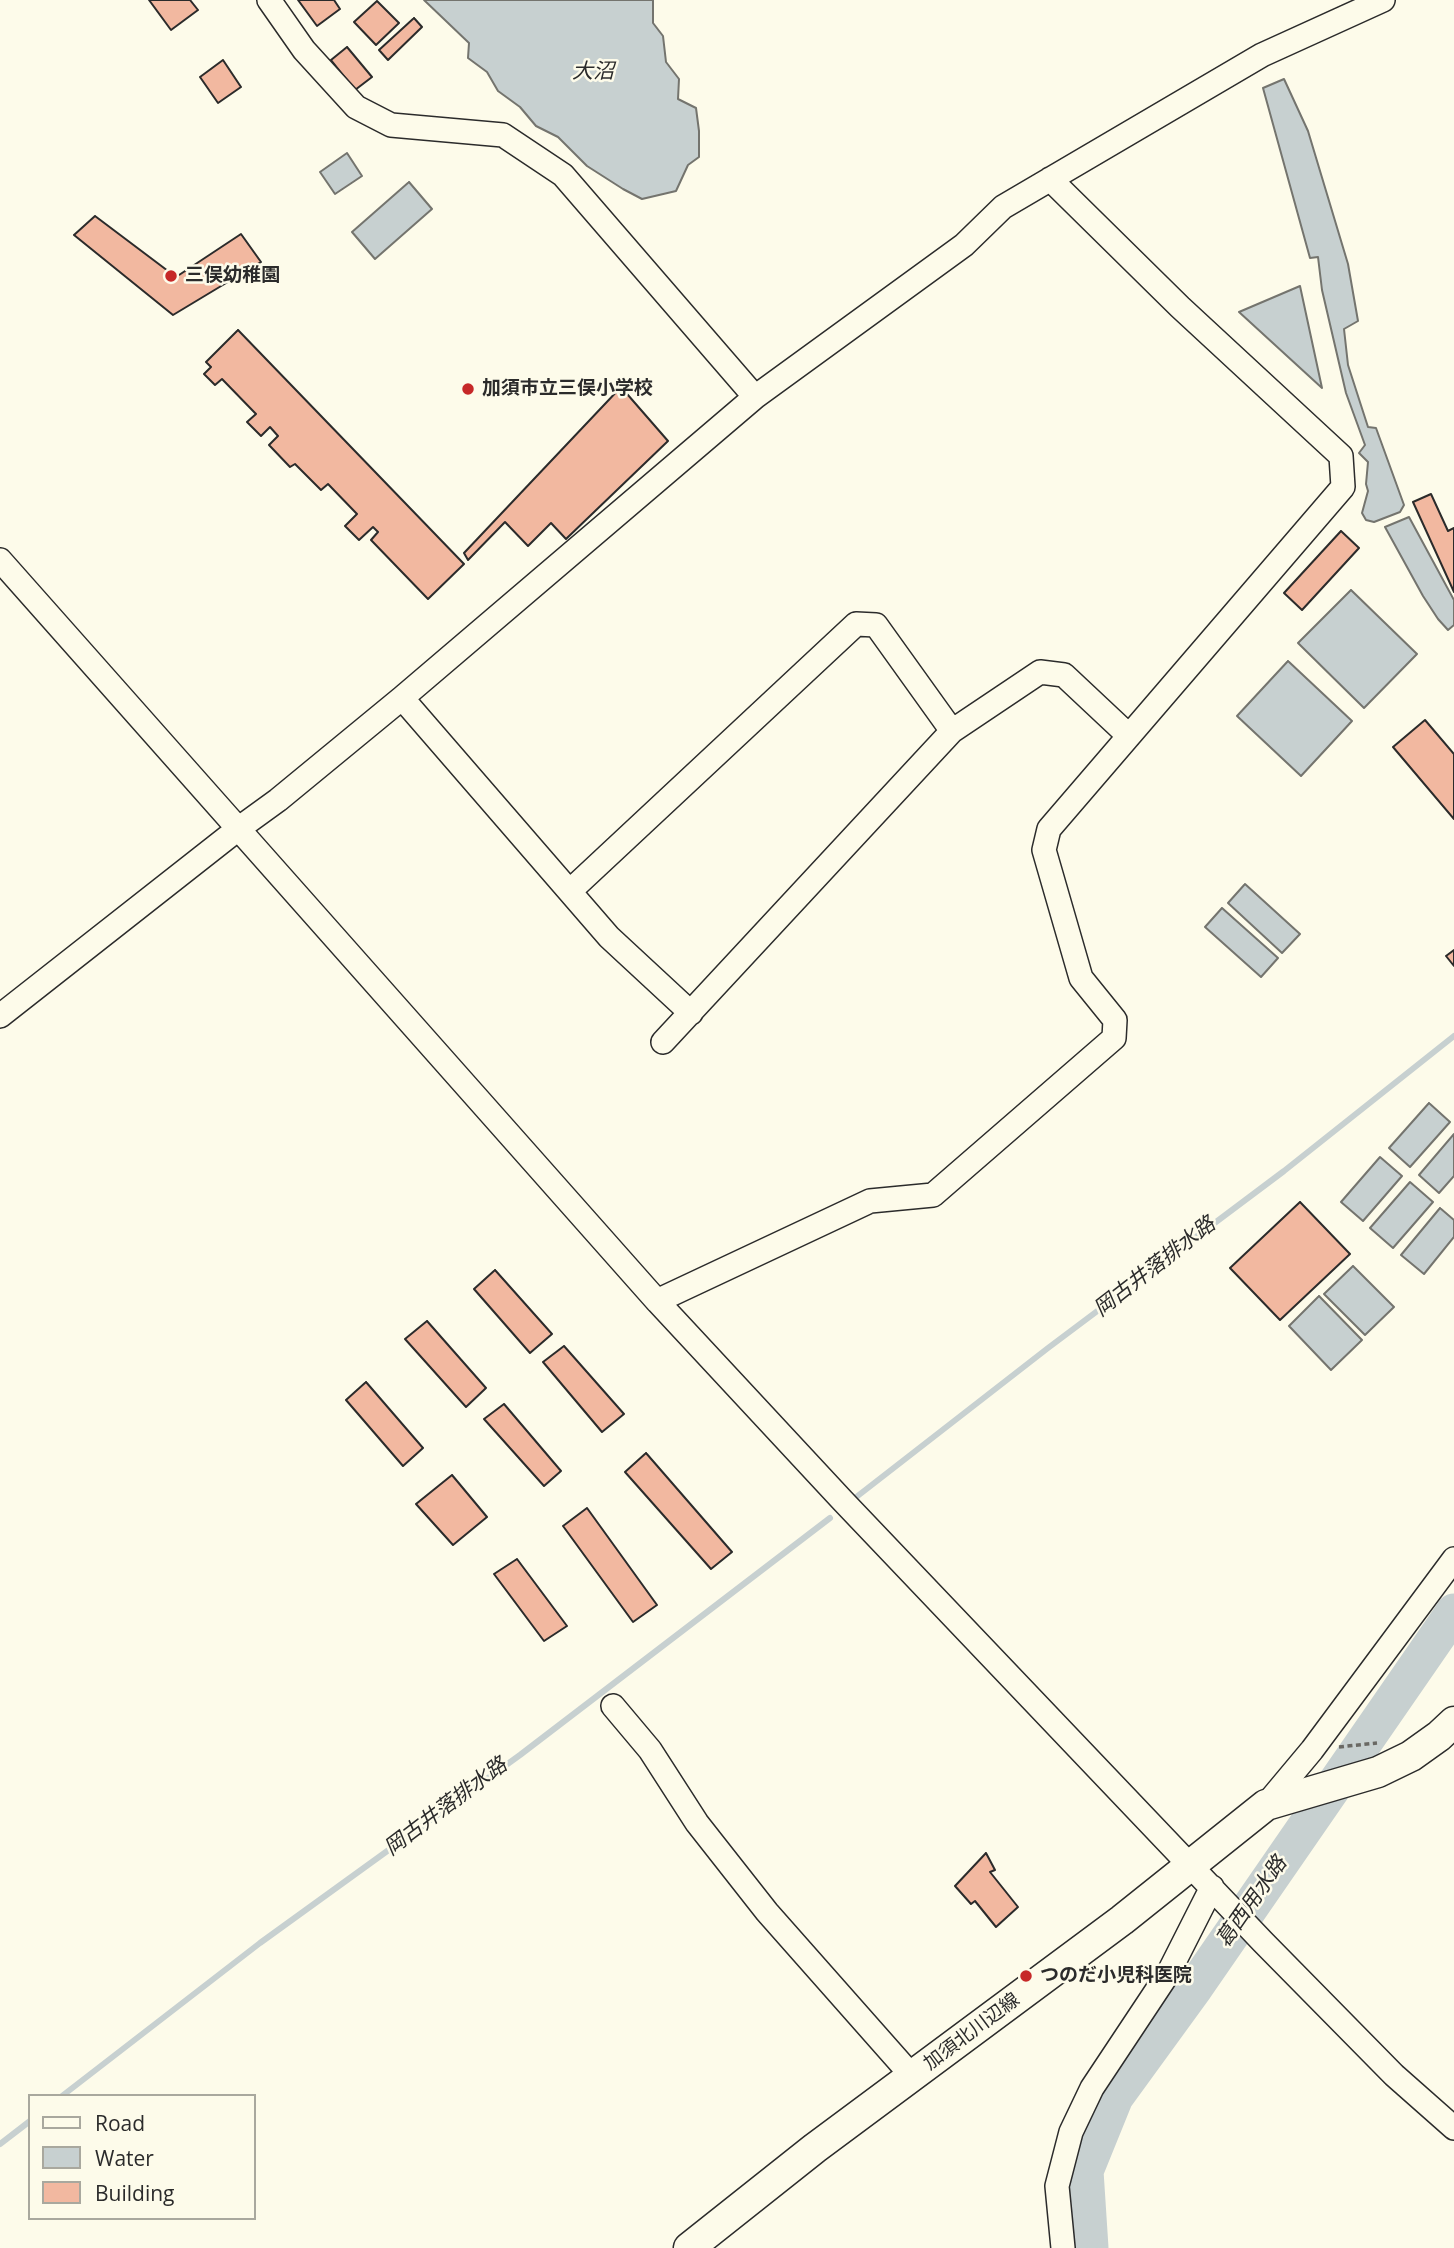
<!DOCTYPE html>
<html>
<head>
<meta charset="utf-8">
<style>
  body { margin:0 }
  #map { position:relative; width:1454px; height:2248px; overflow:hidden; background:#fdfbea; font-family:"Open Sans",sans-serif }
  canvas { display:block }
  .legend { position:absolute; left:28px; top:2094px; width:228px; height:126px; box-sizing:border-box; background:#fdfbea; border:2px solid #a9a89e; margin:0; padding:9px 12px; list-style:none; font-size:21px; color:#2b2b2b }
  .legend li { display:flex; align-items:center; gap:14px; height:35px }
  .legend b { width:35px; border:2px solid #a9a89e }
</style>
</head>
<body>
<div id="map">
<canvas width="1454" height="2248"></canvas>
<ul class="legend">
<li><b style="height:9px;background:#fdfbea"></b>Road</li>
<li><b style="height:19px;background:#c7d0d0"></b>Water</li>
<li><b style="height:19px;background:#f2b8a0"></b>Building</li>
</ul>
</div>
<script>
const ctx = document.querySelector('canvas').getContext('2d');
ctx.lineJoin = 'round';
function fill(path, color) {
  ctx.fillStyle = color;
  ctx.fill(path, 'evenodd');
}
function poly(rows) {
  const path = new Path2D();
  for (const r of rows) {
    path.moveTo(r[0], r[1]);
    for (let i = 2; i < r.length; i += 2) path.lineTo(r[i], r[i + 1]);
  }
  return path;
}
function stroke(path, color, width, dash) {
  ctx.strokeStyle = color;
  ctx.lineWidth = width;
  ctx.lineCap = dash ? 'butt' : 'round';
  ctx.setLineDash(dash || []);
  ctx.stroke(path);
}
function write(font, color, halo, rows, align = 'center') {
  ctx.font = font + ' "Open Sans","Noto Sans JP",sans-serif';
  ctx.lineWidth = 5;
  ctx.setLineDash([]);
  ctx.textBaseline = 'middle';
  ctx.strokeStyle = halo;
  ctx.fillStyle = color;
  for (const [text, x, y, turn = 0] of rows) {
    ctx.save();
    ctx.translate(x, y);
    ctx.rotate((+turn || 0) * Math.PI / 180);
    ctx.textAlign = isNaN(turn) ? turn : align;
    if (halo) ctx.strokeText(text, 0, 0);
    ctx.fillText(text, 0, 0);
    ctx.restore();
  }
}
const water = poly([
  [424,0,653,0,653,23,663,36,666,62,679,79,678,99,696,108,699,131,699,157,688,165,676,191,642,199,623,189,587,166,558,137,536,126,520,107,498,91,487,72,468,58,469,43,424,0],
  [1284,79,1308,131,1348,264,1358,321,1344,329,1348,365,1368,427,1376,428,1404,505,1400,512,1374,522,1366,520,1362,513,1368,491,1366,484,1368,462,1359,453,1365,445,1346,393,1322,290,1318,257,1310,258,1263,88,1284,79],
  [347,153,362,176,335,194,320,172,347,153],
  [409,182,432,209,375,259,352,232,409,182],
  [1300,286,1322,388,1239,312,1300,286],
  [1409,517,1454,600,1454,625,1448,630,1438,619,1423,596,1385,527,1409,517],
  [1351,590,1417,654,1364,708,1298,643,1351,590],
  [1288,661,1352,721,1301,776,1237,716,1288,661],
  [1245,884,1300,934,1282,953,1228,903,1245,884],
  [1222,908,1278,958,1261,977,1205,927,1222,908],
  [1429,1103,1450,1122,1410,1167,1389,1148,1429,1103],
  [1454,1134,1454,1176,1439,1193,1419,1175,1454,1134],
  [1380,1157,1402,1176,1363,1221,1341,1202,1380,1157],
  [1410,1182,1433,1202,1393,1248,1370,1228,1410,1182],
  [1440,1208,1454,1220,1454,1237,1424,1274,1401,1255,1440,1208],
  [1353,1266,1394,1307,1365,1335,1324,1294,1353,1266],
  [1319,1296,1362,1340,1331,1370,1289,1326,1319,1296]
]);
const stream = poly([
  [855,1498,1048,1348,1284,1171,1454,1036],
  [62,2096,260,1943,520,1755,830,1518],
  [0,2144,30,2121]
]);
const river = poly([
  [1090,2248,1085,2171,1115,2097,1195,1987,1454,1612]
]);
const building = poly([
  [149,0,190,0,198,10,171,30,149,0],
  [298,0,334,0,340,9,317,26,298,0],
  [377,1,399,23,376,45,354,22,377,1],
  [414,18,422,27,388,60,379,50,414,18],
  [347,47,372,77,355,90,331,60,347,47],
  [223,60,241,87,218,103,200,77,223,60],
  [95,216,176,277,241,234,261,262,173,315,74,235,95,216],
  [238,330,464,564,428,599,371,540,378,532,373,527,359,540,345,526,357,514,328,484,321,490,295,464,290,467,269,445,278,436,270,427,261,436,247,422,256,414,222,379,215,385,204,374,211,367,206,362,238,330],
  [621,387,668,441,566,539,551,523,528,546,505,522,468,560,464,553,621,387],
  [1431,494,1448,531,1454,528,1454,592,1413,502,1431,494],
  [1341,531,1359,548,1302,610,1284,593,1341,531],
  [1425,720,1454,754,1454,819,1393,747,1425,720],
  [1454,950,1454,966,1446,956,1454,950],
  [1300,1202,1350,1254,1280,1320,1230,1268,1300,1202],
  [495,1270,552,1334,530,1353,474,1289,495,1270],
  [427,1321,486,1388,466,1407,405,1339,427,1321],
  [564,1346,624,1414,602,1432,543,1362,564,1346],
  [366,1382,423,1448,403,1466,346,1400,366,1382],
  [504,1404,561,1471,544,1486,484,1419,504,1404],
  [646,1453,732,1552,711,1569,625,1472,646,1453],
  [452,1475,487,1517,453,1545,416,1504,452,1475],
  [587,1508,657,1605,633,1622,563,1526,587,1508],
  [517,1559,567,1626,544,1641,494,1574,517,1559],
  [986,1853,995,1870,990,1872,1018,1907,996,1927,975,1901,971,1904,955,1886,986,1853]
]);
const path = poly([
  [1339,1747,1377,1743]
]);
const minor = poly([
  [269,0,304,50,356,107,391,125,503,135,563,175,755,397],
  [0,560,657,1301,842,1500,1263,1942,1394,2075,1454,2128],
  [402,698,609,937,691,1013],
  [570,891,856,624,876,625,952,731],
  [0,1016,238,829,278,800,402,698,755,397,964,245,1003,207,1262,55,1383,0],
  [663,1042,952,731,1040,672,1064,675,1129,736],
  [657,1301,870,1201,933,1195,1114,1038,1115,1020,1081,978,1044,850,1049,829,1343,487,1341,456,1180,307,1050,179],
  [613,1706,650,1750,697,1823,767,1912,912,2076],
  [1266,1805,1312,1750,1454,1559],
  [1063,2248,1057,2186,1071,2132,1092,2088,1169,1972,1212,1887]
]);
const major = poly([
  [689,2248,815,2148,1122,1920,1266,1805,1378,1772,1411,1756,1439,1736,1454,1722]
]);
const markers = [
  [171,276,7,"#c62828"],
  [468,389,7,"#c62828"],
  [1026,1976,7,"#c62828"]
];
const poiNames = [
  ["三俣幼稚園",185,276],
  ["加須市立三俣小学校",482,389],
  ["つのだ小児科医院",1040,1976]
];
const streetNames = [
  ["加須北川辺線",972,2032,-37]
];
const waterNames = [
  ["大沼",593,72],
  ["岡古井落排水路",1155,1267,-38],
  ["岡古井落排水路",446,1807,-37],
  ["葛西用水路",1252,1902,-55]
];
fill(water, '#c7d0d0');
stroke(water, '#74746e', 2);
stroke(stream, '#c7d0d0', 6);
stroke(river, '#c7d0d0', 37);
fill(building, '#f2b8a0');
stroke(building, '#2b2b2b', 2);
stroke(minor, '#2b2b2b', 26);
stroke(major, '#2b2b2b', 33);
stroke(path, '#6a6964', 3.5, [5, 3.5]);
stroke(minor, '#fdfbea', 23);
stroke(major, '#fdfbea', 30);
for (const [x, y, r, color] of markers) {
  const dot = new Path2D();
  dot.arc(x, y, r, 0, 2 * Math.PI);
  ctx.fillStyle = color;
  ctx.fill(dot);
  stroke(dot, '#fdfbea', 2.5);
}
write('bold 19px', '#2b2b2b', '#fdfbea', poiNames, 'left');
write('19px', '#2b2b2b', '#fdfbea', streetNames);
write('italic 21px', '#2b2b2b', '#fdfbea', waterNames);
</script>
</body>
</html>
